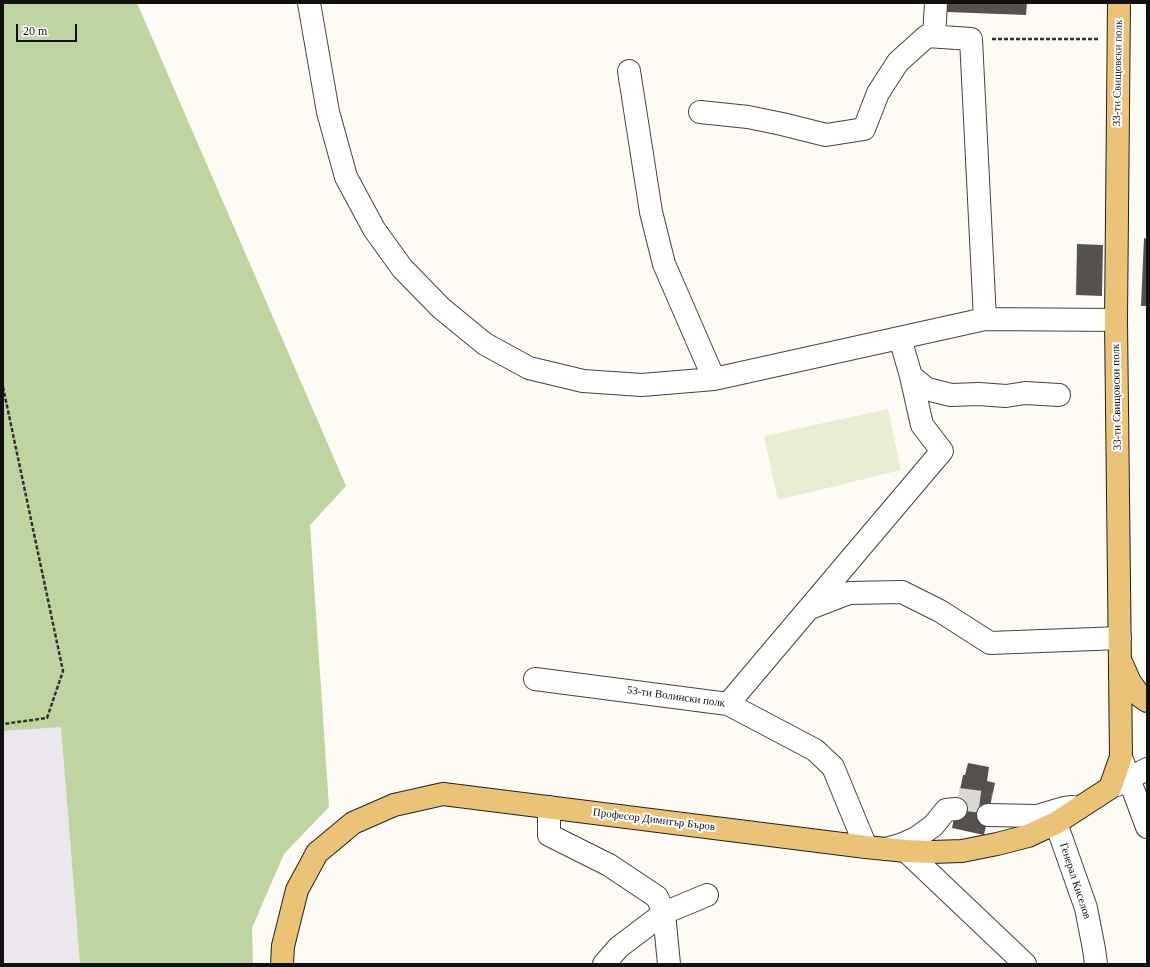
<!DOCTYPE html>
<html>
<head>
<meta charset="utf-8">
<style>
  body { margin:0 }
  #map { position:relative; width:1150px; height:967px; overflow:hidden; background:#fefbf4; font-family:"Times New Roman",serif }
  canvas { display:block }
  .frame { position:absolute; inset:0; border:4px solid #101010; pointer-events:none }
  .scale { position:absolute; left:16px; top:24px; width:61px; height:18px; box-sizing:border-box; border:2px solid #101010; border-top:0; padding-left:5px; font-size:12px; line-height:14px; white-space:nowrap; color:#101010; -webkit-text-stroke:3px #fff; paint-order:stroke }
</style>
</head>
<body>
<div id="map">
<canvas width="1150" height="967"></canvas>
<div class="frame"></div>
<div class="scale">20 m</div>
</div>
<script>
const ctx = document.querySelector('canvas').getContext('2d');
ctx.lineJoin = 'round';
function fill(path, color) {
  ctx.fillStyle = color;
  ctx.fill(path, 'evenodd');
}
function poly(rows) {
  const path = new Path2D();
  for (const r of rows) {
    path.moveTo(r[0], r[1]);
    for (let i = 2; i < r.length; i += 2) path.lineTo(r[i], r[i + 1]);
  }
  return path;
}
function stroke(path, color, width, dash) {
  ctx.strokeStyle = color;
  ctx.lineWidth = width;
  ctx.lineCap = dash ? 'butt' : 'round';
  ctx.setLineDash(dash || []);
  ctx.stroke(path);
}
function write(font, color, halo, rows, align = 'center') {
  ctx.font = font + ' "Times New Roman",serif';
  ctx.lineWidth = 4;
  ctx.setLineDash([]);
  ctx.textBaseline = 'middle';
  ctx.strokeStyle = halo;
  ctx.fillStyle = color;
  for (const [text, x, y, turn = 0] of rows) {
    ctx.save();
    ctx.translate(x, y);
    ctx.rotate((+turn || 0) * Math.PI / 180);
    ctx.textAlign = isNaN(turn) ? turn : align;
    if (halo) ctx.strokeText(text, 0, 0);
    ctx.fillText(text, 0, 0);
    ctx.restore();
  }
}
const industrial = poly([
  [61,726,80,964,3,964,3,731]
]);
const forest = poly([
  [3,3,137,3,346,486,310,525,329,807,284,854,252,928,253,964,80,964,61,727,3,731]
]);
const pitch = poly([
  [888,409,901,470,778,500,764,436]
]);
const building = poly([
  [947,3,1027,3,1026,15,947,12],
  [1144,238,1147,239,1147,306,1141,306],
  [1077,244,1103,245,1102,296,1076,295],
  [968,763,989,767,987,781,995,783,984,835,952,828,963,775,965,775]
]);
const minorTunnel = poly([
  [958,799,991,803]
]);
const path = poly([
  [992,39,1099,39],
  [3,387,63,671,47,718,3,724]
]);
const minor = poly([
  [309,3,328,112,346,177,374,229,402,268,441,308,485,344,529,368,583,381,642,385,714,379,985,319,1116,320],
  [934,36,936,3],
  [629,71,651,212,664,264,714,379],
  [700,112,748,117,782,124,826,135,864,129,878,93,898,62,927,36,971,39,985,319],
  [911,376,927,389,951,395,979,394,1006,396,1025,393,1059,395],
  [810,608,849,593,902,592,940,611,990,643,1120,638],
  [535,679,728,704,815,750,833,767,866,847],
  [728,704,942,451,922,425,911,376,900,338],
  [1121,757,1147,827],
  [1117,785,1147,769],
  [549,807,549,835,609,865,657,897,664,913,669,964],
  [988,815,1037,816,1064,808,1073,807],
  [1056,823,1086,908,1094,949,1096,964],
  [886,849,903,844,916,838,933,826,946,810,956,809],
  [906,851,1025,964],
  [604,964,619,947,664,913,707,895]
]);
const major = poly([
  [1122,664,1130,682,1140,696,1147,701],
  [282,964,283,946,297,890,317,853,353,823,394,805,443,794,866,847,906,851,931,852,962,851,997,844,1028,836,1056,823,1110,788,1121,757,1116,320,1119,3]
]);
const streetNames = [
  ["33-ти Свищовски полк",1118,73,-89],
  ["33-ти Свищовски полк",1117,397,-91],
  ["53-ти Волински полк",676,697,8],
  ["Професор Димитър Бъров",654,820,7],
  ["Генерал Киселов",1075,881,72]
];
fill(industrial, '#ece6ed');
fill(forest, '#bed5a1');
fill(pitch, '#e7eed1');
fill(building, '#58504e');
stroke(minorTunnel, '#dad8d2', 22, [22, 11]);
stroke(minor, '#434343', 24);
stroke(major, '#212121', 24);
stroke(path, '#323232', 2.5, [4, 2]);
stroke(minor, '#fff', 22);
stroke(major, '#eac378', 22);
write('11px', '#101010', '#fff', streetNames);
</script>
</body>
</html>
